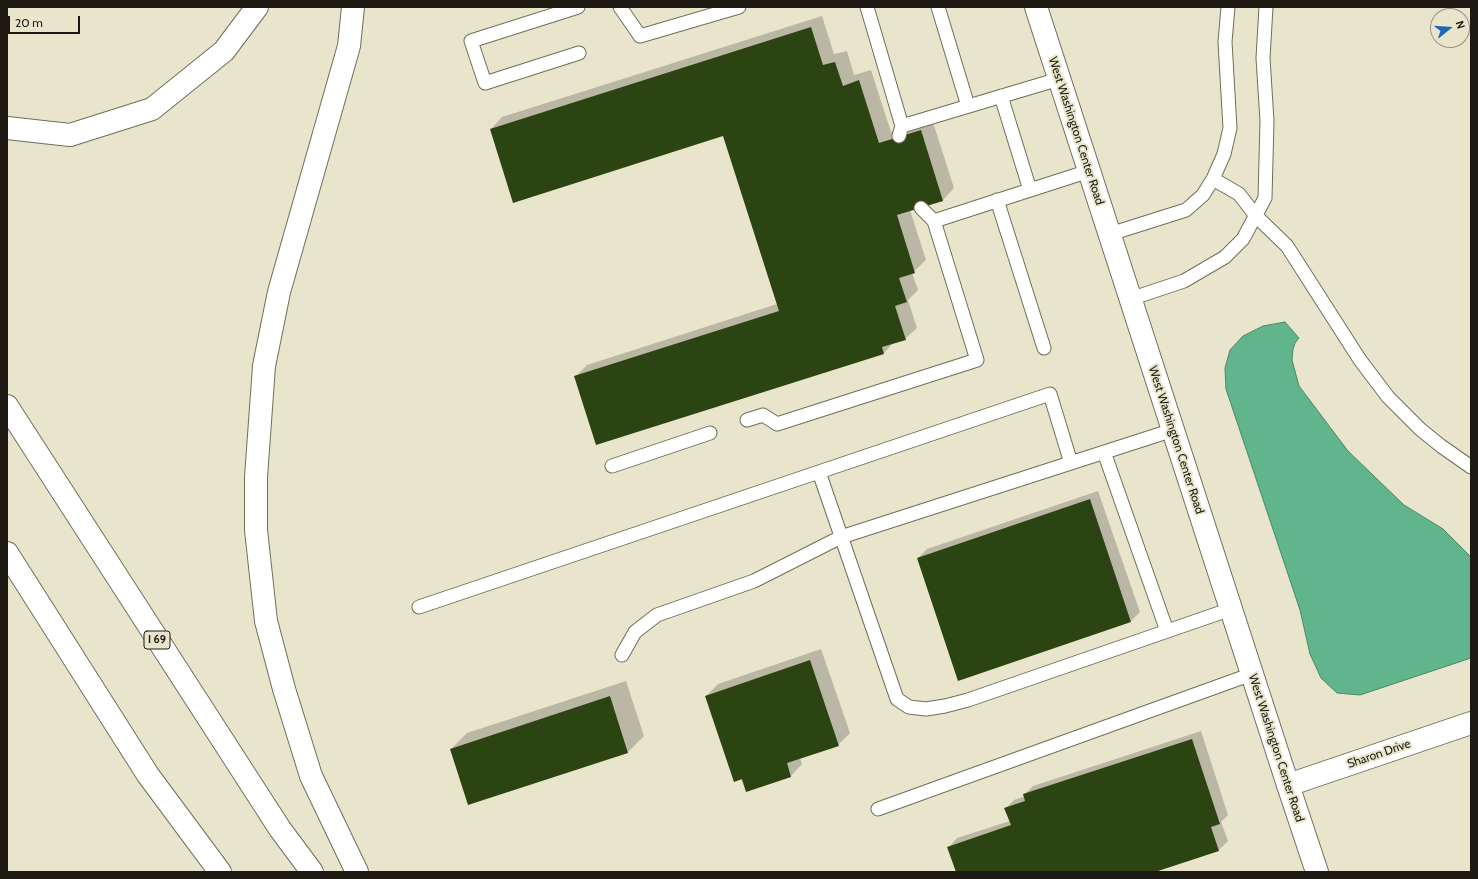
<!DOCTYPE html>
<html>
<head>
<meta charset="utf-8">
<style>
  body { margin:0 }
  #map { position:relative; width:1478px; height:879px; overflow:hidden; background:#e9e5cd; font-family:Cabin,sans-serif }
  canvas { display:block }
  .frame { position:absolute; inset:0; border:8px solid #1b1911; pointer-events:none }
  .north { position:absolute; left:1430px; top:8px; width:40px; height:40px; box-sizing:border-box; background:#e9e5cd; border:1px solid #979382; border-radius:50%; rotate:73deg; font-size:11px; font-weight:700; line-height:16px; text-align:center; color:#1b1911 }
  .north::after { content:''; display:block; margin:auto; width:14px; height:18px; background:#1b68b7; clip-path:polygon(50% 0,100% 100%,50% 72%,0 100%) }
  .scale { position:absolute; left:8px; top:16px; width:72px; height:18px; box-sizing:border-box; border:2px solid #1b1911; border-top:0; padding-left:5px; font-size:12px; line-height:14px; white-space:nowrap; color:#1b1911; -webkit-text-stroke:3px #e9e5cd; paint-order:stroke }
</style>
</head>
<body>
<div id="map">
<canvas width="1478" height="879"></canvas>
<div class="frame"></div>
<div class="north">N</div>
<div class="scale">20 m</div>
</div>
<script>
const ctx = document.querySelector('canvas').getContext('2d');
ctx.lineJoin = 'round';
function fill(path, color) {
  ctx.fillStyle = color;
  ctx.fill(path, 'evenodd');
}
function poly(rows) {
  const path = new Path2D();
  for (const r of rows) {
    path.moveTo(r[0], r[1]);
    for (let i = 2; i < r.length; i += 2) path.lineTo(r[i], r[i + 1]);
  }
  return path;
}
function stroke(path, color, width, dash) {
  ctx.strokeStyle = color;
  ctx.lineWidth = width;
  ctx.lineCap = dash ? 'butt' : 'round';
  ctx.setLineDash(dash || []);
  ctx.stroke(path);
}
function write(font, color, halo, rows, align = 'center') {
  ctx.font = font + ' Cabin,sans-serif';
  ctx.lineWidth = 4;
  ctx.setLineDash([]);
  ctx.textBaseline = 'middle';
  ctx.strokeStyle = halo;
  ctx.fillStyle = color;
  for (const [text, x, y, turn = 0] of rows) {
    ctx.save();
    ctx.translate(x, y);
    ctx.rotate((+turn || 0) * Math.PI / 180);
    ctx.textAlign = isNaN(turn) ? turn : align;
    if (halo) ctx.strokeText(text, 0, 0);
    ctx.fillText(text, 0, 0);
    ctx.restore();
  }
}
const water = poly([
  [1285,322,1299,338,1295,343,1293,349,1292,360,1299,386,1348,451,1404,505,1443,529,1471,557,1471,658,1360,695,1337,693,1321,678,1310,654,1300,610,1226,389,1225,368,1230,350,1243,336,1263,326,1285,322]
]);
const shadow = poly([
  [822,16,834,54,847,51,854,75,871,70,891,132,932,119,954,188,943,200,910,210,926,260,912,273,918,290,908,300,917,328,905,339,893,343,884,353,576,376,587,365,777,304,724,135,491,129,502,117],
  [1098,491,1140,612,1131,621,959,679,918,558,927,549],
  [821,649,850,733,838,745,800,758,802,764,791,776,746,791,706,696,718,684],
  [626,681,644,736,628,752,468,804,451,749,467,733],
  [1201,731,1228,815,1221,822,1228,841,1219,850,1151,872,957,872,949,847,957,838,1010,821,1005,809,1014,800,1025,796,1025,794,1033,786]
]);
const building = poly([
  [811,27,823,65,835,62,843,86,859,80,879,143,921,130,943,201,897,215,915,273,899,278,907,302,895,306,906,340,882,347,884,354,596,445,574,376,779,311,723,136,513,203,490,129],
  [1090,499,1131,622,958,681,917,558],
  [810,660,839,746,787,763,791,777,746,792,742,779,734,782,705,696],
  [610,696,628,753,468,805,450,749],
  [1192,739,1220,824,1211,827,1219,851,1155,872,956,872,947,847,1011,825,1004,808,1025,801,1023,794]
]);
const service = poly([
  [578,7,471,41,485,83,579,53],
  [620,7,640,36,739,7],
  [867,7,902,126,899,136],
  [938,7,968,106],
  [1001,96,1030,190],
  [902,126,1059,79],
  [1213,179,1239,194,1256,216,1287,246,1360,360,1388,397,1420,429,1441,446,1471,467],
  [997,200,1044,348],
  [934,221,1089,171],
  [1110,234,1186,210,1203,195,1213,179,1224,154,1230,128,1225,42,1228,7],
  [1130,299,1184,281,1225,257,1243,239,1265,198,1267,121,1263,58,1266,7],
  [747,420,763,415,777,424,977,360,934,221,921,208],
  [1104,452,1167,631],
  [612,466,710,433],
  [819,472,897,699,909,707,926,709,945,706,968,700,1231,609],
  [419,607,1050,394,1071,463],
  [622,655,635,632,657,615,754,581,841,537,1173,430],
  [878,809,1252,674]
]);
const minor = poly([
  [1288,785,1471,723]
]);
const primary = poly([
  [1036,7,1288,785,1317,872]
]);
const motorway = poly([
  [353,7,349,46,279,292,264,366,256,477,256,530,266,621,284,689,311,776,357,872],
  [7,128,70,135,152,109,224,51,257,7],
  [7,406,280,829,312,872],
  [7,553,148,775,220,872]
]);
const shields = [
  [157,640,26]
];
const shieldNames = [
  ["I 69",157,640]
];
const streetNames = [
  ["West Washington Center Road",1076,131,72],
  ["West Washington Center Road",1176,440,72],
  ["West Washington Center Road",1276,748,72],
  ["Sharon Drive",1379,754,-19]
];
fill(water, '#61b58d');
stroke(water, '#4c8668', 1);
fill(shadow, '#0003');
fill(building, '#2c4411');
stroke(service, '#716e58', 15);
stroke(minor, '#716e58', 24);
stroke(primary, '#716e58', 24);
stroke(motorway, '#716e58', 24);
stroke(service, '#fff', 13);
stroke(minor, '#fff', 22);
stroke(primary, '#fff', 22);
stroke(motorway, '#fff', 22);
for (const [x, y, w] of shields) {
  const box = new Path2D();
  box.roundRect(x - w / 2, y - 9, w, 18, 3);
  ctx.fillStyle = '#e9e5cd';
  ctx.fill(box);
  stroke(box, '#1b1911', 1);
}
write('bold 11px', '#1b1911', null, shieldNames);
write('12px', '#1b1911', '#e9e5cd', streetNames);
</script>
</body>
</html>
